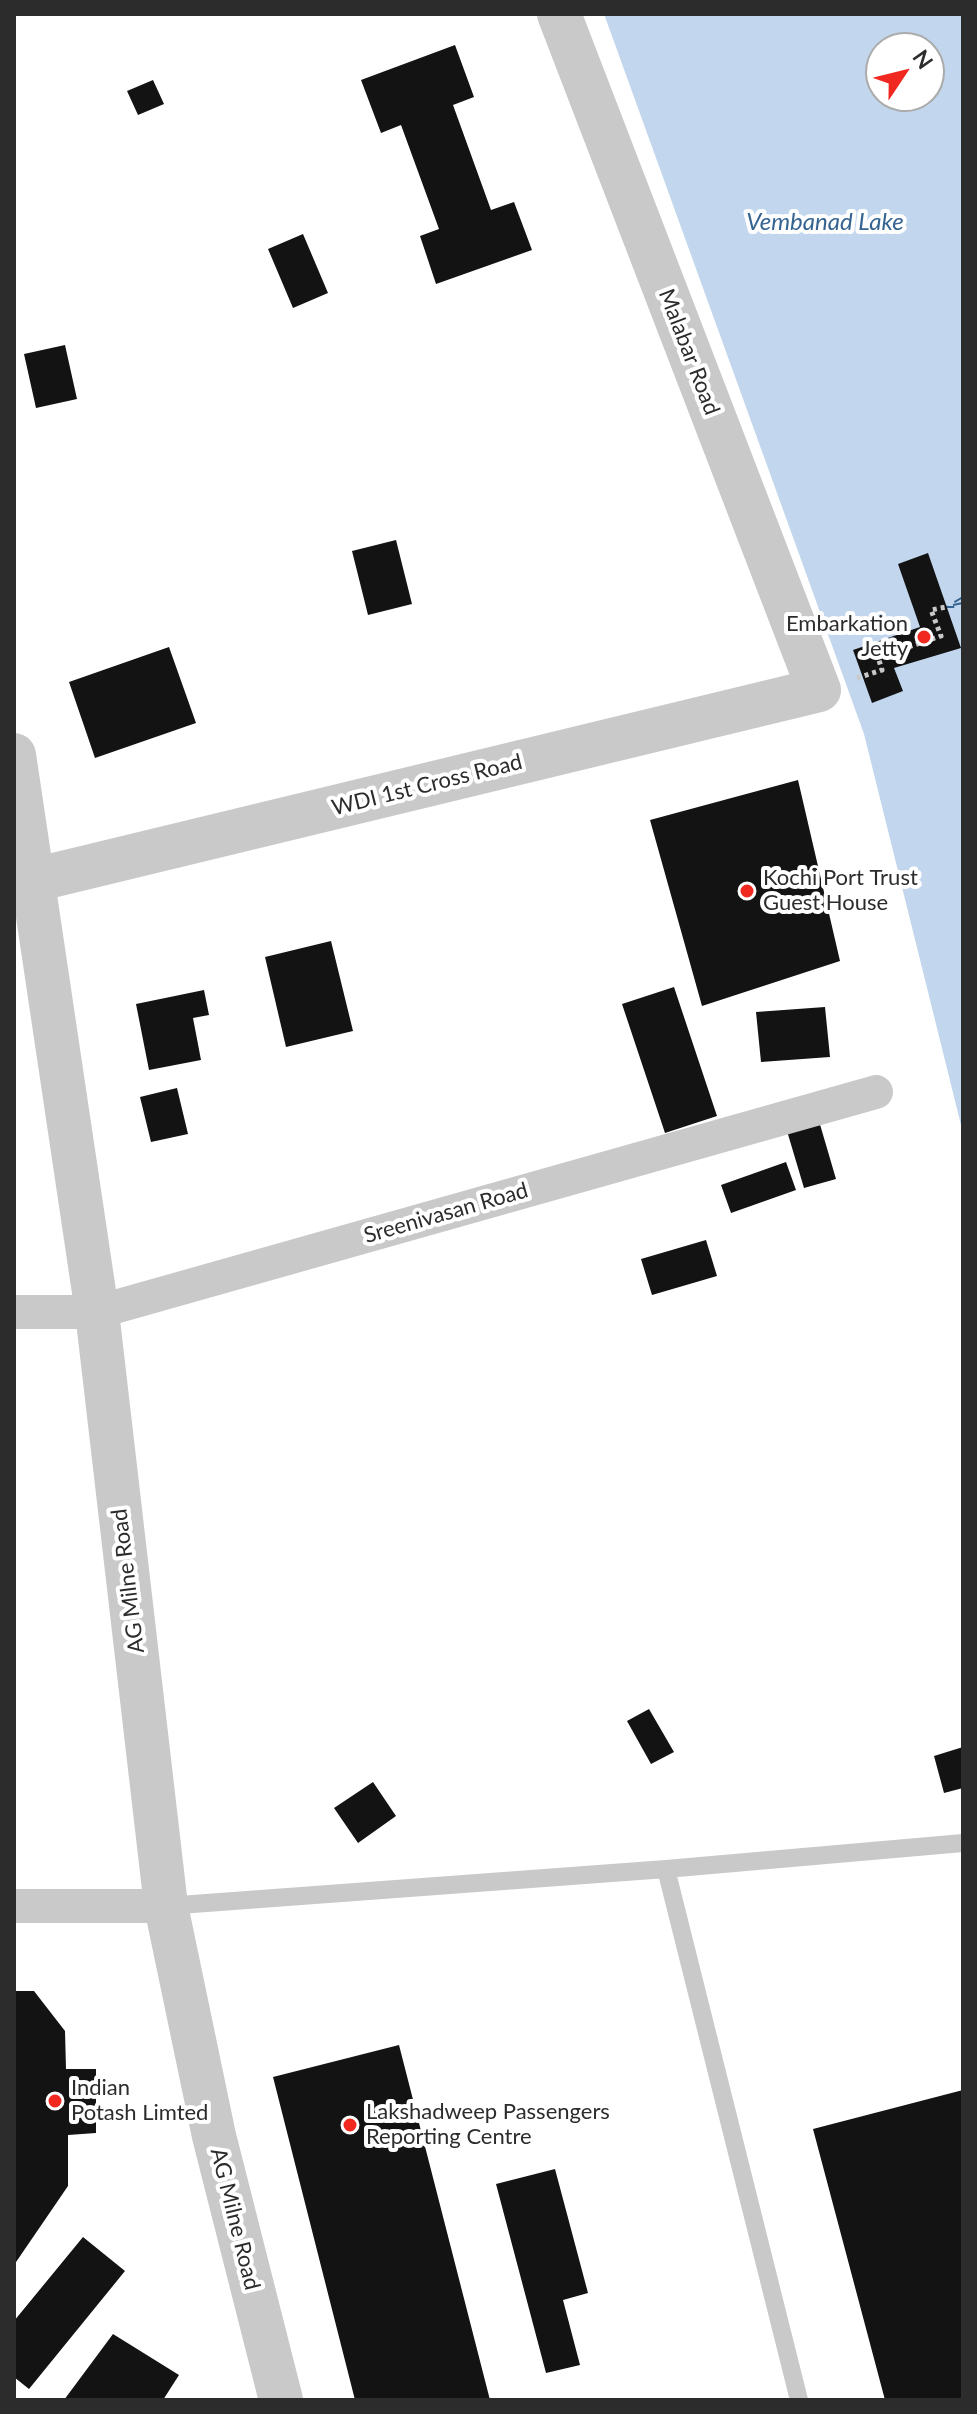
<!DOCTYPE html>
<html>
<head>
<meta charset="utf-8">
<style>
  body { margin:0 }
  #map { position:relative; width:977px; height:2414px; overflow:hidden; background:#fff; font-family:Lato,sans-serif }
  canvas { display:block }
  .frame { position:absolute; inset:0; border:16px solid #2c2c2c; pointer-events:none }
  .north { position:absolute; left:865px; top:32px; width:80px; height:80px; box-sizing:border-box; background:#fff; border:2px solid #ababab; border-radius:50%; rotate:55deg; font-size:22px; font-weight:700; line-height:32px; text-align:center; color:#2c2c2c }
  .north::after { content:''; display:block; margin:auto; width:28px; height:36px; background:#f02820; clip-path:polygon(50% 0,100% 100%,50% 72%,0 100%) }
</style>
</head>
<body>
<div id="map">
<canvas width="977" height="2414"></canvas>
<div class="frame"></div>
<div class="north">N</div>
</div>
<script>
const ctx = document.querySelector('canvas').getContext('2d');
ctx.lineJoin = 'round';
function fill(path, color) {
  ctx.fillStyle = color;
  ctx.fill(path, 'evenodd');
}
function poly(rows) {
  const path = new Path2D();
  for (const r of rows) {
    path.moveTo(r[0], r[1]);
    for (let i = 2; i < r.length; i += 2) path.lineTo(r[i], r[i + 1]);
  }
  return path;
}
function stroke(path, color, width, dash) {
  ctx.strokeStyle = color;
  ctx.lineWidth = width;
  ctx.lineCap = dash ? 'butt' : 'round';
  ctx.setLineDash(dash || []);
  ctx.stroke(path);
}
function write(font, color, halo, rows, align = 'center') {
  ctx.font = font + ' Lato,sans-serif';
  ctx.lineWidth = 8;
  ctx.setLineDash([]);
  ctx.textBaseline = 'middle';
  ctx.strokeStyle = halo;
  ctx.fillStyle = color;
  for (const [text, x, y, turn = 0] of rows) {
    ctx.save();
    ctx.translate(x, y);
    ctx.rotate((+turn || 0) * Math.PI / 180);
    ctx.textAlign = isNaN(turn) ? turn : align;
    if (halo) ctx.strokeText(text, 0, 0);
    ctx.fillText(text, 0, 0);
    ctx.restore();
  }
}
const water = poly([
  [604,14,963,14,963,1133,864,734],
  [881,48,929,48,929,96,881,96]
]);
const ferry = poly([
  [963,597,946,607,963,607],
  [953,605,963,603]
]);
const building = poly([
  [455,45,474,97,453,105,491,210,514,202,532,250,436,284,420,236,439,229,401,125,381,133,361,80],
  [153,80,164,104,138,115,127,91],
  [303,234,328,293,293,308,268,249],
  [65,345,77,399,36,408,24,354],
  [396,540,412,604,368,615,352,551],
  [928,553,961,648,894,668,903,691,872,703,853,650,920,627,898,564],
  [169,647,196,723,95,758,69,682],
  [798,780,840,961,702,1006,650,820],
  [331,941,353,1031,286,1047,265,957],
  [674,987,717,1116,665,1133,622,1004],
  [204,990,209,1015,193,1018,201,1060,149,1070,136,1004],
  [825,1007,830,1057,761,1062,756,1012],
  [177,1088,188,1134,151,1142,140,1097],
  [819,1121,836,1179,804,1188,787,1131],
  [786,1162,796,1190,731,1213,721,1185],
  [706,1240,717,1276,652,1295,641,1259],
  [649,1709,674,1752,651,1764,627,1721],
  [963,1747,963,1788,944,1793,934,1756],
  [373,1782,396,1816,358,1843,334,1808],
  [14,1991,34,1991,65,2031,66,2069,96,2069,96,2133,68,2135,68,2186,14,2265],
  [399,2045,490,2400,355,2400,273,2077],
  [963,2090,963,2400,885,2400,813,2129],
  [555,2169,588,2293,563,2300,580,2365,546,2373,496,2184],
  [83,2237,125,2271,29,2389,14,2377,14,2321],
  [113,2334,179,2375,163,2400,64,2400]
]);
const path = poly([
  [857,678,882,670,878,657,941,636,931,610,946,607]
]);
const service = poly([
  [666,1869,799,2400],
  [166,1906,666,1869,963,1843]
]);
const minor = poly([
  [14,1312,97,1312,876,1092],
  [14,1906,166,1906]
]);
const tertiary = poly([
  [14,755,97,1312,166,1906,214,2136,281,2400],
  [34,880,819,690,559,14]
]);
const markers = [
  [924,637,8,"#f02820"],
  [747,891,8,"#f02820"],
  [55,2101,8,"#f02820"],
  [350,2125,8,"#f02820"]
];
const streetNames = [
  ["Malabar Road",689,352,69],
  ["WDI 1st Cross Road",427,785,-14],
  ["Sreenivasan Road",446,1213,-16],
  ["AG Milne Road",128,1581,-97],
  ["AG Milne Road",235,2219,76]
];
const poiNames = [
  ["Embarkation",908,624,"right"],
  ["Jetty",908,649,"right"],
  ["Kochi Port Trust",763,878],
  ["Guest House",763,903],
  ["Indian",71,2088],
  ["Potash Limted",71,2113],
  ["Lakshadweep Passengers",366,2112],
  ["Reporting Centre",366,2137]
];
const waterNames = [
  ["Vembanad Lake",825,222]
];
fill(water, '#c2d7ed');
stroke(ferry, '#366492', 2, [10, 8]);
fill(building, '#131313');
stroke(path, '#c9c9c9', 5, [4, 4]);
stroke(service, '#c9c9c9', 18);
stroke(minor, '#c9c9c9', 34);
stroke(tertiary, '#c9c9c9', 44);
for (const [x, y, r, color] of markers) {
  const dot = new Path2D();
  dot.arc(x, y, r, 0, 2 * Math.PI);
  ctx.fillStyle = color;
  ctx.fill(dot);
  stroke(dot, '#fff', 3);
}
write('22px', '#2c2c2c', '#fff', streetNames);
write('22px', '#2c2c2c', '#fff', poiNames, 'left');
write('italic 24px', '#366492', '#fff', waterNames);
</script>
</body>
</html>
